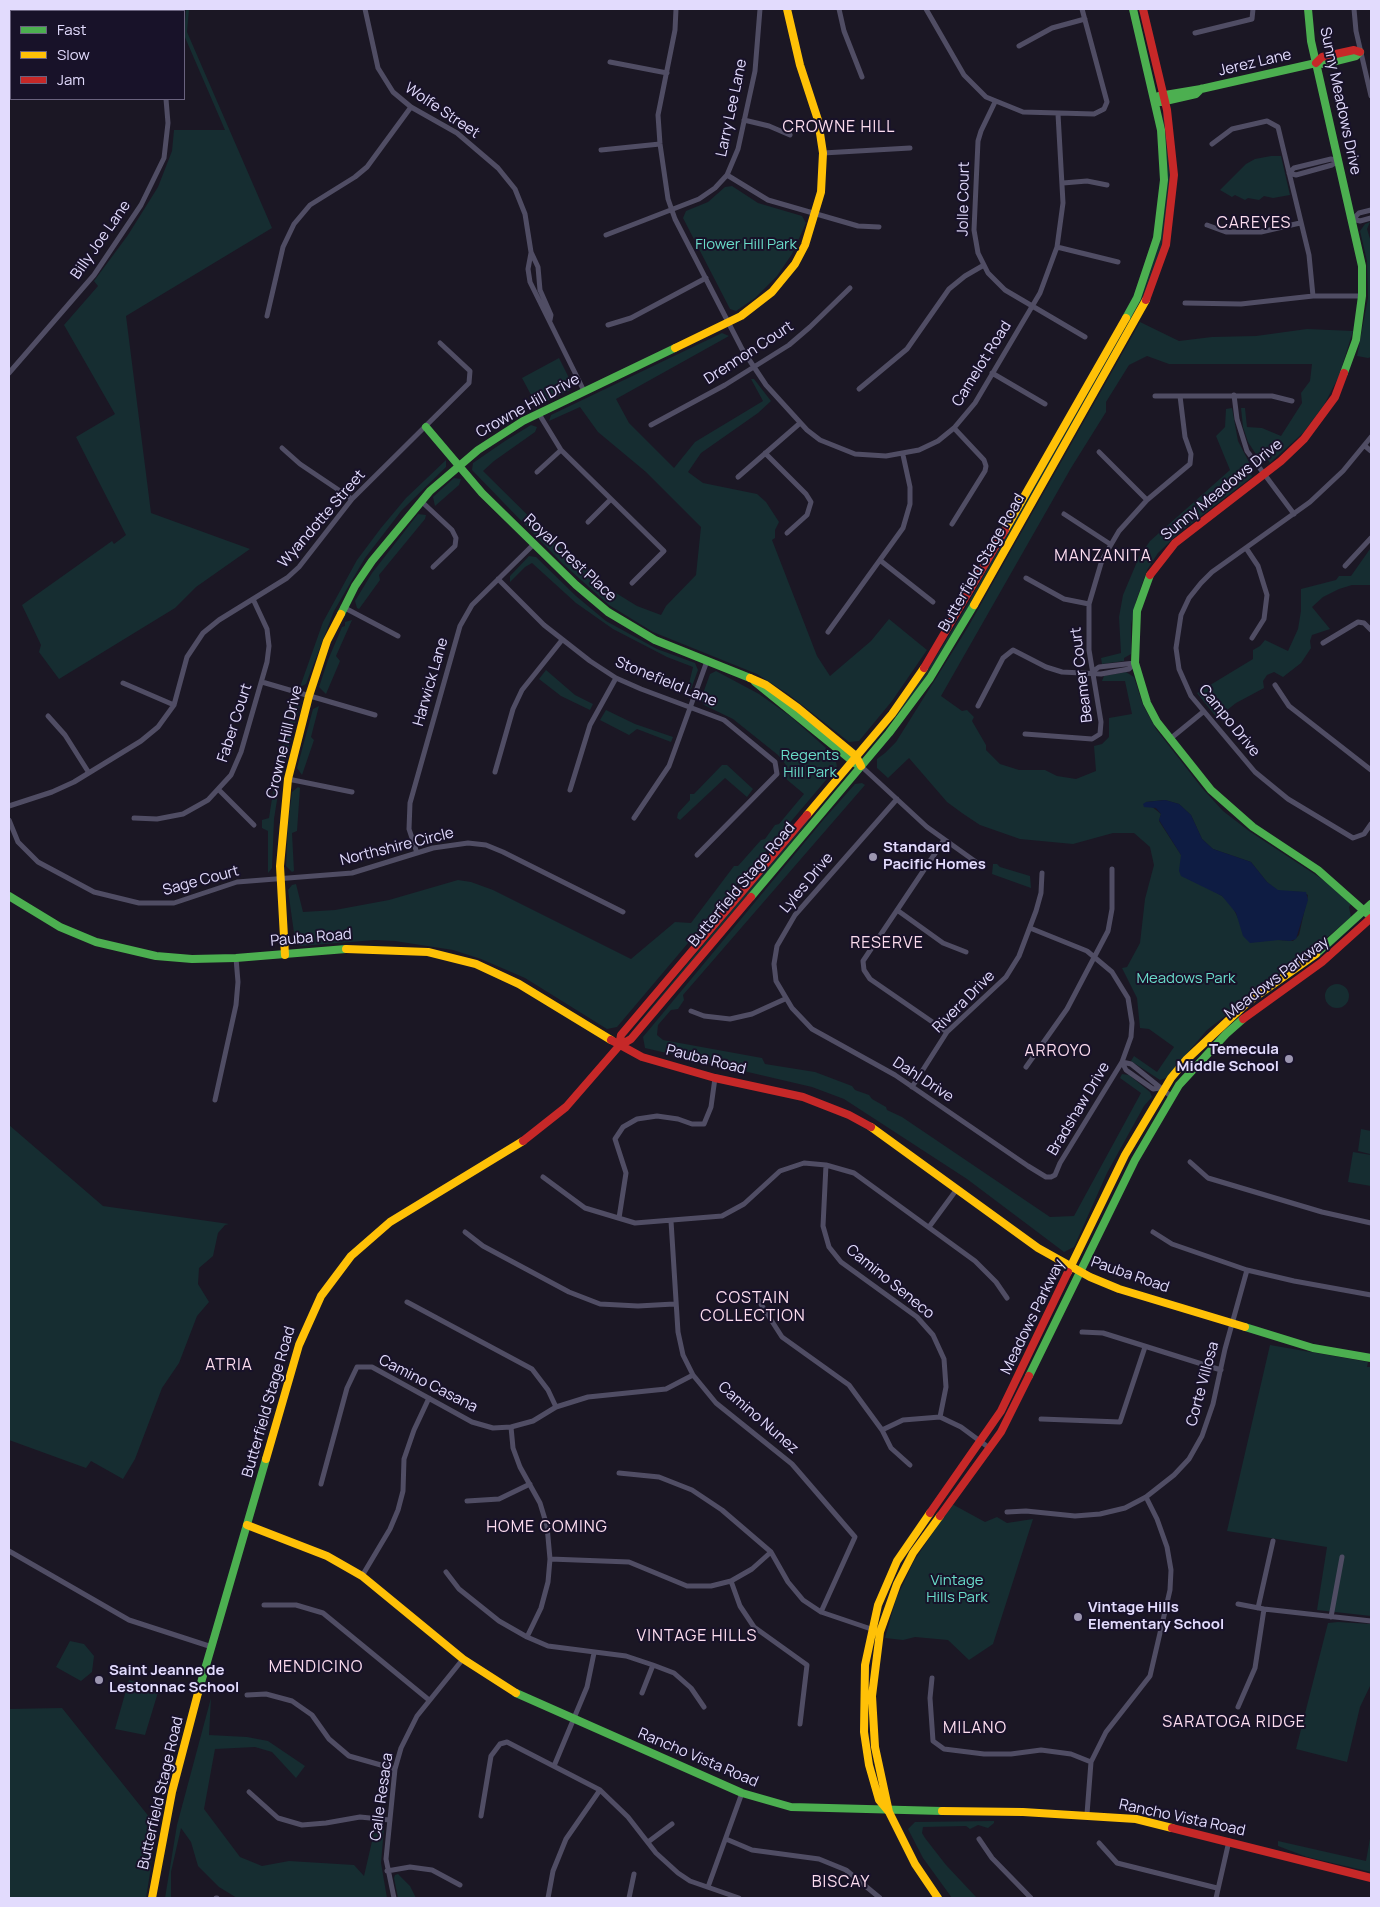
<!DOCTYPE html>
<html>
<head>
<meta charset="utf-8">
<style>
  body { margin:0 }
  #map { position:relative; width:1380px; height:1907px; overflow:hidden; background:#1b1724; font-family:Manrope,sans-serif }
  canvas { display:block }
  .frame { position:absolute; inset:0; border:10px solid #e2dbfd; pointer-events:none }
  .legend { position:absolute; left:10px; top:10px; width:175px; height:90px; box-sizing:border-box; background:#181229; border:1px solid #69627e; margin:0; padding:6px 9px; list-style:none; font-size:15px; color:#e2dbfd }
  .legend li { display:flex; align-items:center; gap:10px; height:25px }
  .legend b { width:25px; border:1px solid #69627e }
</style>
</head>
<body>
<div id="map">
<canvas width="1380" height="1907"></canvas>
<div class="frame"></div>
<ul class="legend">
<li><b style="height:6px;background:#4caf50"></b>Fast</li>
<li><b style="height:6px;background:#ffc107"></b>Slow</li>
<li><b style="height:6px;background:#c62828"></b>Jam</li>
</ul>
</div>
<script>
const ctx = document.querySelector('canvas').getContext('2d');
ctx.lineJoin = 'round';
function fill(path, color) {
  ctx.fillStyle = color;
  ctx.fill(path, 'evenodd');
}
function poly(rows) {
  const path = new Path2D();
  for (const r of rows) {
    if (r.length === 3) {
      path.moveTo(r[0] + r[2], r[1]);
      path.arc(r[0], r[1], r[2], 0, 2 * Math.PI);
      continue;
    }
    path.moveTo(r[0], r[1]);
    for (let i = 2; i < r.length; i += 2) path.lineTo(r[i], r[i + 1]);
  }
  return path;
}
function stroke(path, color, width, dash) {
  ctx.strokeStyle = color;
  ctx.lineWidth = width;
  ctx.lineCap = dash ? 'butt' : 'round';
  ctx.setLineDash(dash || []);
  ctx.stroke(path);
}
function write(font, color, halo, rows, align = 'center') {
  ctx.font = font + ' Manrope,sans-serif';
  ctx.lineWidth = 4;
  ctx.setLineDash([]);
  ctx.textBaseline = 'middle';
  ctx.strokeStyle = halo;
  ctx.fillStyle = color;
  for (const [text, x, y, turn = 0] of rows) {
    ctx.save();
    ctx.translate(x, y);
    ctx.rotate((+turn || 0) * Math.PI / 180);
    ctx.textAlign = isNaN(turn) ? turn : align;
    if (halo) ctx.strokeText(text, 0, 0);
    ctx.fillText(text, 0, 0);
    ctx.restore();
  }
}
const green = poly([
  [186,9,189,9,187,32,272,228,126,316,151,513,250,549,196,587,175,608,59,679,39,652,41,645,22,605,112,541,114,544,126,535,76,437,115,414,64,325,98,286,94,281,128,235,158,187,172,151,174,130,225,130,184,35],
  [1163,108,1171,177,1164,241,1154,272,1141,303,962,621,917,690,867,751,925,674,959,619,1100,368,1159,243],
  [1271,156,1281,156,1290,195,1273,198,1264,196,1259,200,1248,198,1245,200,1235,195,1232,197,1220,190,1246,164,1255,159],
  [732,186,758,203,802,216,806,223,792,254,777,276,755,298,736,311,730,309,683,218,686,211,708,202,725,187],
  [1370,222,1367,229,1371,242,1371,357,1368,358,1357,356,1368,298,1367,261,1360,231,1365,224],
  [1140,322,1179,341,1212,337,1256,336,1307,329,1353,331,1339,376,1324,405,1303,433,1270,463,1268,460,1261,462,1248,442,1243,427,1241,408,1245,408,1247,427,1262,428,1281,436,1302,403,1301,393,1310,381,1312,364,1169,364,1147,356,1129,365,1106,402,1106,412,1071,468,941,696,962,711,967,710,974,717,972,721,986,745,986,750,1000,764,1019,770,1045,770,1057,776,1076,779,1096,771,1094,746,1102,744,1109,737,1109,718,1132,714,1125,681,1102,681,1104,676,1126,672,1134,677,1143,705,1156,729,1202,788,1223,811,1249,831,1325,881,1351,904,1349,907,1351,917,1330,935,1207,1030,1166,1078,1160,1080,1131,1061,1134,1056,1157,1072,1174,1047,1149,1029,1140,1028,1137,998,1122,968,1127,967,1140,943,1145,899,1154,865,1150,847,1134,833,1113,833,1073,844,1020,839,980,825,962,813,947,802,909,758,888,778,877,768,877,759,885,753,896,742,968,627],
  [1165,800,1179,804,1191,815,1202,839,1213,849,1251,862,1267,882,1278,891,1302,892,1308,895,1299,935,1293,941,1279,940,1240,922,1231,904,1222,896,1207,887,1181,864,1181,855,1159,821,1161,814,1146,802],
  [722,333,729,336,616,399,629,423,674,468,695,442,763,401,751,379,754,379,771,401,758,413,701,453,688,472,703,483,757,494,766,502,779,522,775,530,775,538,772,540,817,656,830,676,871,641,889,619,927,650,892,701,859,741,849,742,788,694,757,674,653,632,609,605,562,563,472,470,473,463,505,441,531,425,537,427,535,432,494,461,483,471,563,550,592,572,598,582,637,606,661,615,666,606,696,575,701,527,646,472,598,432,580,407,549,421,551,415],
  [559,358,572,384,570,390,537,406,522,378],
  [1232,408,1238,441,1252,468,1250,470,1252,477,1179,533,1158,553,1147,570,1136,601,1131,625,1131,654,1124,658,1124,661,1102,664,1101,658,1121,653,1119,617,1123,595,1139,557,1150,541,1230,470,1216,436,1225,427,1226,409],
  [446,460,446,467,402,510,365,558,334,611,306,684,300,687,323,622,357,560,381,528,406,498],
  [454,478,461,479,459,485,435,506,433,497],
  [418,514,426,515,425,519,379,575,380,580,359,609,357,608,355,601,372,573],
  [1370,549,1371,585,1352,585,1339,589,1323,597,1312,607,1330,629,1312,635,1310,641,1311,648,1301,663,1283,677,1274,672,1267,675,1263,681,1264,688,1236,703,1217,718,1197,693,1253,659,1253,650,1260,646,1265,640,1288,651,1298,629,1301,611,1301,589,1336,580,1339,576,1351,576],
  [529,556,536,557,576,596,606,621,657,649,695,663,698,670,691,689,688,688,693,667,667,657,613,629,576,603,532,563,525,567,510,582,510,576],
  [352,620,336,656,340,661,326,694,319,687,328,660,342,627,345,626,345,622],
  [546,670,575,695,593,704,590,710,561,696,539,679],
  [716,671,759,694,790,716,835,756,837,767,617,1027,607,1029,525,978,481,959,453,950,395,941,375,940,300,946,295,940,288,890,292,885,296,884,303,912,335,910,389,900,458,880,471,882,493,890,631,959,675,922,691,923,734,866,738,866,761,840,765,839,775,825,779,824,804,794,785,778,786,765,778,755,733,719,704,705,701,699,710,674],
  [296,699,300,705,281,775,274,819,272,868,268,873,268,831,262,828,262,820,269,818,277,766],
  [319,706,311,737,314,740,302,775,297,768,313,709],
  [606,710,635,724,673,737,671,742,637,729,629,735,600,720],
  [722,765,727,765,753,789,747,797,725,778,680,820,677,818,678,813,690,800,690,794,694,794],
  [862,783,865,785,683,995,684,1000,678,1009,671,1010,658,1025,657,1035,663,1040,762,1058,765,1064,815,1072,852,1086,855,1090,869,1095,872,1099,886,1107,887,1110,902,1117,1050,1217,1074,1216,1141,1093,1120,1078,1122,1074,1129,1075,1150,1092,1152,1097,1144,1106,1107,1173,1074,1247,1064,1252,967,1179,844,1099,812,1087,645,1048,643,1037,824,819,855,784],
  [298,787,300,788,297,831,292,833,294,871,292,872,286,866,288,824,292,792],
  [815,809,807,823,738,908,628,1036],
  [993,864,997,864,1000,867,1030,876,1031,888,992,874],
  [1337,996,12],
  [9,1125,103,1206,229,1224,225,1225,218,1233,213,1256,199,1268,198,1284,209,1302,197,1316,179,1363,162,1388,135,1459,123,1479,91,1461,86,1468,9,1440],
  [1361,1129,1371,1131,1370,1154,1358,1151],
  [1353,1152,1371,1155,1371,1186,1348,1182],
  [1270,1345,1368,1362,1367,1367,1371,1367,1371,1616,1317,1610,1327,1547,1227,1531],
  [952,1504,985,1522,997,1517,1007,1523,1033,1519,993,1644,969,1660,948,1640,915,1637,903,1640,885,1638,896,1599,914,1561],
  [1338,1622,1371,1624,1371,1684,1360,1707,1347,1762,1296,1749,1328,1623],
  [70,1641,84,1644,94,1656,92,1672,81,1681,56,1667],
  [129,1680,159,1689,145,1735,115,1729],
  [211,1698,209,1735,247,1737,268,1741,305,1766,296,1778,272,1752,255,1747,215,1749,204,1809,240,1857,262,1866,289,1861,354,1865,364,1876,376,1824,379,1824,384,1828,381,1863,387,1898,237,1898,219,1887,198,1866,191,1842,181,1828,171,1872,171,1898,165,1898,177,1825],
  [62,1708,154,1823,151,1867,146,1898,9,1898,9,1709],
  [994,1821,994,1823,988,1828,978,1825,970,1829,966,1826,923,1827,922,1833,925,1838,946,1865,977,1898,952,1898,923,1858,908,1829,915,1822],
  [1371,1833,1371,1872,1307,1857,1278,1846,1278,1841,1366,1861],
  [398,1874,410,1886,416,1898,398,1898,394,1878,395,1875]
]);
const water = poly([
  [1165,800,1179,804,1191,815,1202,839,1213,849,1251,862,1267,882,1278,890,1306,892,1308,900,1296,939,1290,941,1279,940,1250,943,1243,936,1236,913,1222,896,1181,876,1179,871,1181,855,1159,820,1161,814,1156,808,1144,807,1143,804,1146,802]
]);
const street = poly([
  [89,9,96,11],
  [365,9,378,68,393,92,411,107,457,133,498,168,515,189,525,214,531,252,538,267,540,290,551,315,550,320],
  [676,9,675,30,658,115,660,144,668,199,675,219,742,349,766,385,807,430,820,440,855,454,886,456,919,450,938,441,954,428,975,403,1040,293,1057,247,1063,203,1058,114],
  [839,9,844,31,862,77],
  [926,9,964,75,986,97,1023,112,1094,114,1104,109,1107,102,1082,9],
  [1354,9,1356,31,1371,96],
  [9,18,12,9],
  [1195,33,1252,19,1253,9],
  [1019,46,1052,28,1085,19],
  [610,62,667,73],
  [995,102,981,131,978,141,974,230,978,253,988,273,1005,290,1085,337],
  [744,120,769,126,790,135],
  [1212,144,1232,129,1267,121,1278,127,1309,255,1313,296],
  [601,150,660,144],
  [823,153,910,148],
  [1331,159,1338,161,1332,165,1296,175,1289,173,1294,168,1331,159],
  [727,175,768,200,858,226,879,227],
  [1063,183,1087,181,1107,185],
  [1353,219,1359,213,1371,210],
  [1353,219,1360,221,1371,218],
  [1207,225,1226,232,1261,232,1300,223],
  [606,235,699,199,715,188,727,175,738,149,755,71,760,9],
  [1057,247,1118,262],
  [531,253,528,269,530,282,584,391],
  [1185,303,1241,304,1313,296,1362,296],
  [267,316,283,247,294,224,310,205,355,177,367,167,411,107],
  [608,325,631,318,706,278],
  [9,373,94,275,141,205,164,158,168,123,166,99],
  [992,373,1045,404],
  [859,389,907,349,949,289,965,276,984,265],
  [1234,395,1237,419,1247,451,1294,514],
  [1155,396,1272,396,1292,401],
  [539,414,561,450,664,551,632,583],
  [651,425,725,385,789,345,810,327,850,288],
  [1371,437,1343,471,1310,502,1212,572,1201,583,1189,598,1181,615,1176,648,1179,669,1191,696,1255,772,1288,799,1353,838,1364,834,1371,824],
  [1365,446,1371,451],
  [282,448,300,464,352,499],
  [1099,452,1147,500],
  [765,453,806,494,811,502,807,515,787,533],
  [537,472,561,450],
  [738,477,799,424],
  [421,501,452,530,456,538,455,546,433,567],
  [1064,514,1110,544],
  [588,522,611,499],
  [952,524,985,471,986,466,984,460,954,428],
  [1246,548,1258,566,1267,595,1264,619,1252,638],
  [881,561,933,602],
  [1345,566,1371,538],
  [1026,578,1064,599,1089,604],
  [498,579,544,625,590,661,616,678,641,689,724,720,775,762,777,774,697,855],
  [343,607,398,636],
  [828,632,903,528,910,504,910,487,903,455],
  [1323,643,1358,622,1364,623,1371,630],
  [1092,672,1099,667,1135,663],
  [262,682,375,715],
  [123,683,174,705],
  [1275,685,1289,706,1371,770],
  [978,706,1003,658,1013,650,1046,667,1062,672,1101,674,1129,669,1135,663],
  [48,716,65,735,89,773],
  [1025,734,1092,739,1100,734,1101,722,1089,650,1089,604,1102,560,1119,531,1147,500,1190,464,1191,454,1185,437,1180,396],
  [1170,739,1203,712],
  [861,766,927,827,983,867],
  [495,772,513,709,522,690,562,640],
  [288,779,352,792],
  [219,790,254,825],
  [570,790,590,725,616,678],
  [897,799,795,915,777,946,774,964,776,981,792,1008,812,1029,895,1075,1028,1166,1046,1177,1051,1177,1055,1175,1060,1163,1122,1062,1131,1037,1132,1023,1128,998,1112,972,1087,951,1030,928],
  [9,806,52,792,74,782,141,741,158,727,174,705,187,657,203,633,219,620,287,578,299,567,352,499,469,383,470,371,440,343],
  [134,818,157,819,183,814,208,800,231,775,241,752,267,662,269,646,267,629,253,599],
  [634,818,669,766,707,661],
  [9,820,18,842,38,862,94,892,139,903,174,903,237,882,352,873,433,848,468,843,486,845,503,852,623,912],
  [944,840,863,961,864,970,870,979,947,1032],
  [417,853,409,829,410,803,460,626,472,605,534,544],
  [897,910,943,943,966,952],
  [691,1011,704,1016,730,1019,752,1014,785,999],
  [1122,1062,1131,1064,1172,1097],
  [1122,1062,1126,1070,1153,1089,1160,1088],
  [1026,1067,1067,1009,1108,931,1112,909,1112,869],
  [912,1087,947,1032,1006,977,1019,956,1036,911,1041,893,1042,873],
  [215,1100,236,1005,238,982,236,958],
  [1190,1162,1208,1178,1322,1212,1371,1223],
  [826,1165,823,1226,829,1247,841,1262,917,1317,933,1335,944,1359,946,1387,940,1417],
  [543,1177,585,1208,635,1223,722,1216,744,1204,780,1171,804,1163,826,1165,854,1173,975,1261,996,1282,1007,1298],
  [619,1218,626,1173,615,1139,623,1127,637,1119,657,1116,678,1119,692,1124,704,1124,711,1107,715,1078],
  [671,1221,678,1332,683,1355,693,1375,716,1403,792,1464,855,1537,821,1612],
  [929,1227,957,1189],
  [465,1232,483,1246,569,1292,600,1304,638,1306,674,1304],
  [1153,1232,1172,1244,1247,1270,1294,1281,1371,1295],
  [757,1298,782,1337,849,1385,882,1430,891,1448,910,1465],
  [407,1302,532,1369,548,1390,556,1407],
  [1082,1332,1103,1333,1221,1370],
  [1041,1419,1120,1422,1145,1347],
  [511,1427,513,1448,520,1467,540,1503,547,1526,550,1559,548,1582,541,1608,527,1637],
  [882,1430,903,1420,940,1417,961,1427,988,1447],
  [619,1473,659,1477,692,1490,722,1510,771,1552,788,1582,803,1600,821,1612,880,1632],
  [321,1484,347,1388,357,1367,372,1367,472,1422,493,1428,511,1427,533,1421,556,1407,588,1397,666,1389,693,1375],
  [467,1501,499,1499,530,1484],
  [1007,1512,1026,1511,1075,1516,1100,1514,1125,1508,1146,1497,1174,1475,1189,1459,1202,1436,1213,1404,1225,1349,1247,1270],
  [9,1551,129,1620,212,1647],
  [550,1559,629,1562,687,1586,711,1586,731,1581,752,1569,771,1552],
  [446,1572,459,1589,499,1621,527,1637,548,1646,626,1656,653,1665,674,1673,691,1688,704,1707],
  [362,1576,390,1529,398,1510,403,1491,404,1459,414,1430,429,1398],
  [731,1581,740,1606,754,1627,807,1665,800,1724],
  [1238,1604,1264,1609,1371,1621],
  [264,1605,296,1605,323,1613,429,1700],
  [1258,1608,1273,1541],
  [1331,1617,1342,1557],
  [932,1678,930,1698,933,1741,944,1749,984,1754,1011,1754,1041,1750,1071,1754,1091,1762],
  [642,1693,653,1665],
  [247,1695,266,1694,292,1701,312,1715,329,1739,349,1756,395,1769],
  [1238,1707,1255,1668,1264,1609],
  [554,1766,587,1687,594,1653],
  [249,1792,278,1818,302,1825,326,1823,360,1817,390,1820],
  [1087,1814,1091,1762,1106,1732,1150,1676,1170,1590,1171,1570,1167,1547,1157,1519,1146,1497],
  [481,1816,491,1756,500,1744,507,1742,600,1790,628,1817,656,1853,678,1873,690,1881,739,1898],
  [726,1839,752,1850,819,1859,846,1870,880,1898],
  [979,1839,992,1858,1031,1898],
  [648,1842,672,1824],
  [1099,1843,1117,1863,1217,1888],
  [387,1871,410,1867,432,1870,460,1885],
  [708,1887,742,1793],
  [216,1898,217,1898],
  [394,1898,386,1859,395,1769,401,1748,417,1716,463,1659],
  [548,1898,553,1871,566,1839,600,1790],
  [629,1898,634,1874],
  [1216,1898,1229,1841]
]);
const fast = poly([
  [1308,9,1311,41,1362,266,1362,296,1356,340,1344,373],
  [1159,96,1201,89,1316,63,1324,64,1356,56,1360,52],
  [1161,102,1196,94,1201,89],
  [1126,318,1137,298,1157,238,1164,180,1161,130,1133,9],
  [426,427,482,493,576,585,608,612,655,640,750,678],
  [1150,575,1137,611,1135,663,1147,703,1157,722,1211,790,1253,827,1318,870,1371,917],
  [341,614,355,586,372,561,430,491,478,450,523,421,675,348],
  [755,682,856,764],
  [9,896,60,927,96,942,156,956,192,959,236,958,346,949],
  [751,897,889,733,930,678,974,605],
  [1316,954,1371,904],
  [1245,1327,1313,1348,1371,1358],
  [1029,1376,1135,1160,1179,1085,1226,1034,1243,1019],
  [198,1693,266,1459],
  [516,1693,742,1793,791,1807,942,1811]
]);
const slow = poly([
  [675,348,741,316,772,292,795,264,805,245,821,192,823,153,818,120,800,65,787,9],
  [1005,530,1126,318],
  [974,605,1146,300],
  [750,678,766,685,798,708,856,756,861,766],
  [807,815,892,714,924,668],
  [346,949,428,952,476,964,519,984,611,1040],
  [285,955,280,866,288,779,309,696,327,641,341,614],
  [871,1127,1038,1248,1090,1277,1119,1289,1245,1327],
  [1068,1272,1125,1155,1171,1078,1186,1060,1248,1002,1316,954],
  [266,1459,299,1345,321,1296,351,1256,390,1222,523,1141],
  [247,1525,327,1556,362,1576,463,1659,516,1693],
  [942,1811,1023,1812,1136,1819,1172,1828],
  [889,1812,879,1800,869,1765,864,1732,865,1665,878,1605,897,1561,930,1513],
  [152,1898,172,1792,198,1693],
  [938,1898,915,1864,889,1812,875,1747,872,1696,880,1632,897,1584,913,1553,940,1516]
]);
const jam = poly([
  [1143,9,1167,110,1174,175,1166,245,1146,300],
  [1316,63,1322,57,1354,50,1360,52],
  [1150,575,1175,543,1281,461,1304,439,1335,397,1344,373],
  [924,668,1005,530],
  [1243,1019,1322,962,1371,918],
  [611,1040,642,1057,715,1078,803,1097,849,1115,871,1127],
  [619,1046,621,1035,807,815],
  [523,1141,566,1107,619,1046,631,1039,751,897],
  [930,1513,1001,1411,1068,1272],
  [940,1516,1001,1432,1029,1376],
  [1172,1828,1371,1878]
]);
const markers = [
  [873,857,5,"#9c96b1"],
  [1289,1059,5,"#9c96b1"],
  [1078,1617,5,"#9c96b1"],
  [99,1680,5,"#9c96b1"]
];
const streetNames = [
  ["Jerez Lane",1255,63,-13],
  ["Sunny Meadows Drive",1340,101,78],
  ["Larry Lee Lane",732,108,-78],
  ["Wolfe Street",442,111,34],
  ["Jolle Court",964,199,-89],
  ["Billy Joe Lane",101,240,-55],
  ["Drennon Court",749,353,-33],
  ["Camelot Road",982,364,-58],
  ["Crowne Hill Drive",528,406,-29],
  ["Sunny Meadows Drive",1222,490,-39],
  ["Wyandotte Street",322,519,-49],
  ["Royal Crest Place",570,558,43],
  ["Butterfield Stage Road",982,563,-60],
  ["Beamer Court",1082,675,-97],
  ["Harwick Lane",431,682,-74],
  ["Stonefield Lane",666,682,22],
  ["Campo Drive",1229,721,51],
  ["Faber Court",235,723,-72],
  ["Crowne Hill Drive",285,742,-77],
  ["Northshire Circle",397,847,-14],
  ["Sage Court",201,881,-15],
  ["Lyles Drive",807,883,-50],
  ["Butterfield Stage Road",742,885,-50],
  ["Pauba Road",311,938,-5],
  ["Meadows Parkway",1277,978,-37],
  ["Rivera Drive",964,1002,-45],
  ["Pauba Road",706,1060,14],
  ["Dahl Drive",923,1080,33],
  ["Bradshaw Drive",1079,1109,-59],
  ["Pauba Road",1130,1275,19],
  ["Camino Seneco",890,1282,39],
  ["Meadows Parkway",1033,1317,-64],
  ["Camino Casana",428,1384,27],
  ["Corte Villosa",1203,1384,-75],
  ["Butterfield Stage Road",269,1402,-74],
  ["Camino Nunez",758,1418,41],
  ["Rancho Vista Road",698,1758,23],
  ["Butterfield Stage Road",161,1793,-77],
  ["Calle Resaca",382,1797,-82],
  ["Rancho Vista Road",1182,1818,12]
];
const parkNames = [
  ["Flower Hill Park",746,245],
  ["Regents",810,756],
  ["Hill Park",810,773],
  ["Meadows Park",1186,979],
  ["Vintage",957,1581],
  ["Hills Park",957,1598]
];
const poiNames = [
  ["Standard",883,848],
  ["Pacific Homes",883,865],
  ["Temecula",1279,1050,"right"],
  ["Middle School",1279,1067,"right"],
  ["Vintage Hills",1088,1608],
  ["Elementary School",1088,1625],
  ["Saint Jeanne de",109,1671],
  ["Lestonnac School",109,1688]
];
const neighbourhoodNames = [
  ["CROWNE HILL",839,128],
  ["CAREYES",1254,224],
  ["MANZANITA",1103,557],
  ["RESERVE",887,944],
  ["ARROYO",1058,1052],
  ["COSTAIN",753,1299],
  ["COLLECTION",753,1317],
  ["ATRIA",229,1366],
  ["HOME COMING",547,1528],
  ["VINTAGE HILLS",697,1637],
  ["MENDICINO",316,1668],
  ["SARATOGA RIDGE",1234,1723],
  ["MILANO",975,1729],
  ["BISCAY",841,1883]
];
fill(green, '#162d31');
fill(water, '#0e1c43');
stroke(street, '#504d64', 5);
stroke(fast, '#4caf50', 8);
stroke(slow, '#ffc107', 8);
stroke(jam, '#c62828', 8);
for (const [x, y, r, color] of markers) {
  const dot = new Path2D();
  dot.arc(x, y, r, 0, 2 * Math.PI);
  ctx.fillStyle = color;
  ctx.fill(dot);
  stroke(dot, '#181229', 2);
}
write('15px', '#e2dbfd', '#181229', streetNames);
write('15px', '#69dcc9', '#181229', parkNames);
write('bold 15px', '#e2dbfd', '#181229', poiNames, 'left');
ctx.letterSpacing = '1px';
write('16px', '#fdddef', '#181229', neighbourhoodNames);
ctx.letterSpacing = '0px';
</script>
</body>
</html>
